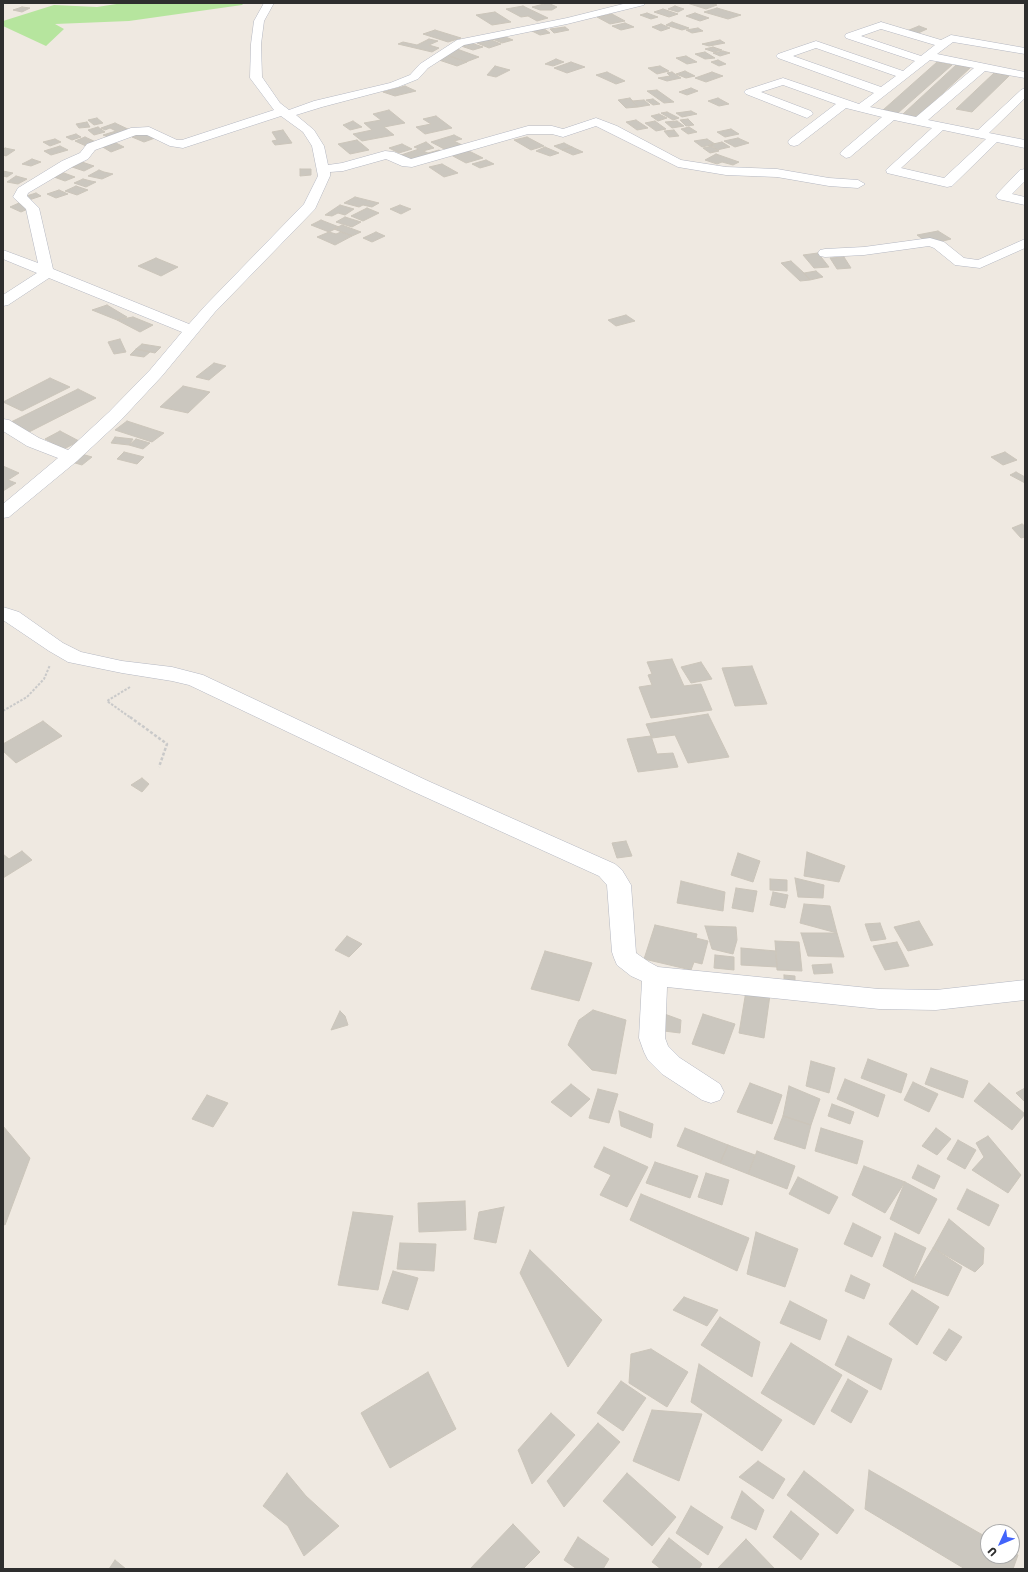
<!DOCTYPE html>
<html>
<head>
<meta charset="utf-8">
<style>
  body { margin:0 }
  #map { position:relative; width:1028px; height:1572px; overflow:hidden; background:#efe9e1; font-family:Jost,sans-serif }
  canvas { display:block }
  .frame { position:absolute; inset:0; border:4px solid #2e2e2e; pointer-events:none }
  .north { position:absolute; left:980px; top:1524px; width:40px; height:40px; box-sizing:border-box; background:#fff; border:1px solid #ababab; border-radius:50%; rotate:226deg; font-size:11px; font-weight:700; line-height:16px; text-align:center; color:#2e2e2e }
  .north::after { content:''; display:block; margin:auto; width:14px; height:18px; background:#4264fb; clip-path:polygon(50% 0,100% 100%,50% 72%,0 100%) }
</style>
</head>
<body>
<div id="map">
<canvas width="1028" height="1572"></canvas>
<div class="frame"></div>
<div class="north">U</div>
</div>
<script>
const ctx = document.querySelector('canvas').getContext('2d');
ctx.lineJoin = 'round';
function fill(path, color) {
  ctx.fillStyle = color;
  ctx.fill(path, 'evenodd');
}
function poly(rows) {
  const path = new Path2D();
  for (const r of rows) {
    path.moveTo(r[0], r[1]);
    for (let i = 2; i < r.length; i += 2) path.lineTo(r[i], r[i + 1]);
  }
  return path;
}
function stroke(path, color, width, dash) {
  ctx.strokeStyle = color;
  ctx.lineWidth = width;
  ctx.lineCap = dash ? 'butt' : 'round';
  ctx.setLineDash(dash || []);
  ctx.stroke(path);
}
const green = poly([
  [123,3,244,3,242,5,129,21,55,24,64,29,46,46,3,26,3,21,54,5,97,7]
]);
const building = poly([
  [548,3,557,7,552,10,540,10,532,7,548,3],
  [687,3,710,3,717,5,706,9,687,3],
  [523,6,548,18,537,21,528,16,521,17,506,9,523,6],
  [675,6,684,9,678,12,668,9,675,6],
  [22,7,30,8,22,12,13,10,22,7],
  [717,8,741,15,728,19,704,12,717,8],
  [663,9,678,14,669,17,654,12,663,9],
  [495,12,511,22,492,25,476,15,495,12],
  [647,13,658,17,651,19,640,15,647,13],
  [695,13,709,18,700,21,686,16,695,13],
  [612,14,625,21,610,24,597,17,612,14],
  [672,22,689,28,682,30,666,25,672,22],
  [625,23,634,27,621,30,612,26,625,23],
  [661,24,670,28,661,31,652,27,661,24],
  [919,26,927,29,914,35,904,32,919,26],
  [565,27,569,30,554,33,550,29,565,27],
  [543,28,550,33,540,35,532,31,543,28],
  [698,28,703,31,692,33,686,30,698,28],
  [435,30,461,38,448,42,423,34,435,30],
  [503,36,513,40,502,43,490,38,503,36],
  [429,39,438,41,429,45,439,48,432,52,398,44,403,42,417,45,429,39],
  [489,39,501,44,489,48,477,43,489,39],
  [720,40,725,43,709,46,702,44,720,40],
  [471,43,483,47,473,50,461,46,471,43],
  [713,47,722,50,714,52,705,49,713,47],
  [457,49,479,57,466,62,444,54,457,49],
  [723,51,730,53,720,56,713,53,723,51],
  [705,52,715,58,705,59,695,54,705,52],
  [446,55,467,62,457,66,439,60,446,55],
  [686,56,697,62,687,64,676,58,686,56],
  [556,59,564,62,553,66,545,64,556,59],
  [718,60,726,64,719,66,711,62,718,60],
  [571,62,585,67,567,73,554,68,571,62],
  [937,62,952,65,898,113,883,110,937,62],
  [956,65,970,68,917,117,903,114,956,65],
  [495,66,510,70,496,77,487,75,495,66],
  [660,66,669,71,657,74,648,68,660,66],
  [685,71,695,76,686,78,676,74,685,71],
  [607,72,625,81,616,84,596,75,607,72],
  [672,72,681,78,667,81,658,78,670,76,667,73,672,72],
  [712,72,723,76,706,82,695,78,712,72],
  [994,73,1009,76,972,112,956,109,994,73],
  [405,86,416,91,395,96,383,92,405,86],
  [691,88,698,91,687,95,679,92,691,88],
  [657,90,674,102,664,103,647,91,657,90],
  [630,98,638,107,626,108,618,100,630,98],
  [718,98,729,104,719,106,708,101,718,98],
  [653,99,660,104,653,105,646,100,653,99],
  [644,100,650,105,638,107,632,101,644,100],
  [389,110,405,123,384,127,394,135,362,141,353,134,372,130,364,123,381,120,373,114,389,110],
  [691,111,697,114,682,117,676,113,691,111],
  [667,112,679,118,673,120,661,113,667,112],
  [659,114,667,118,658,121,651,116,659,114],
  [436,116,452,128,425,134,416,127,431,124,423,119,436,116],
  [97,118,103,123,94,125,88,120,97,118],
  [688,119,694,125,686,126,680,120,688,119],
  [636,120,648,128,637,130,626,122,636,120],
  [353,121,362,127,350,130,343,125,353,121],
  [655,121,666,129,656,131,645,123,655,121],
  [677,121,684,126,672,128,665,122,677,121],
  [87,122,90,127,79,128,76,124,87,122],
  [115,123,132,131,110,138,103,135,116,131,110,128,105,130,101,128,115,123],
  [98,127,105,132,94,135,88,130,98,127],
  [689,127,697,132,688,134,681,129,689,127],
  [731,129,739,134,725,137,717,132,731,129],
  [283,130,292,143,275,145,272,141,277,140,272,132,283,130],
  [674,130,679,136,669,137,664,131,674,130],
  [143,133,155,138,144,142,132,137,143,133],
  [76,134,81,137,72,140,66,137,76,134],
  [454,135,462,139,454,141,464,146,448,151,431,142,454,135],
  [85,137,96,142,86,146,75,141,85,137],
  [527,137,544,146,531,150,514,140,527,137],
  [738,138,749,143,735,147,724,141,738,138],
  [55,139,61,142,50,146,43,142,55,139],
  [707,139,715,144,702,147,694,141,707,139],
  [357,140,369,150,350,154,338,144,357,140],
  [114,142,124,147,111,152,101,146,114,142],
  [426,142,434,148,423,151,428,153,439,150,444,153,408,162,398,156,419,149,414,147,426,142],
  [722,142,730,147,717,150,709,145,722,142],
  [564,143,572,147,562,150,554,146,564,143],
  [402,144,412,149,399,153,389,148,402,144],
  [60,146,68,150,51,155,44,151,60,146],
  [712,146,719,151,710,153,703,148,712,146],
  [545,147,559,153,550,156,536,151,545,147],
  [572,147,583,152,573,155,562,150,572,147],
  [5,148,15,150,6,156,3,155,3,150,5,148],
  [467,150,483,158,466,163,451,155,467,150],
  [716,154,739,162,733,165,722,162,717,164,705,160,716,154],
  [32,159,41,162,31,166,22,164,32,159],
  [486,160,494,164,480,168,472,164,486,160],
  [82,162,94,166,84,171,72,167,82,162],
  [442,164,458,173,444,177,429,167,442,164],
  [300,169,311,169,311,175,300,176,300,169],
  [99,170,104,172,113,174,102,179,88,176,99,170],
  [3,171,13,173,7,177,3,176,3,171],
  [64,173,75,177,65,181,54,177,64,173],
  [16,176,27,179,18,184,7,182,16,176],
  [83,179,91,181,96,182,86,187,74,183,83,179],
  [76,186,88,190,77,195,65,191,76,186],
  [59,190,68,194,56,198,47,194,59,190],
  [36,193,41,196,29,200,23,197,36,193],
  [355,197,379,203,372,207,363,205,359,207,344,203,355,197],
  [19,203,30,208,21,212,10,207,19,203],
  [340,205,354,209,345,215,338,213,332,216,325,215,340,205],
  [400,205,411,209,401,214,390,209,400,205],
  [367,208,379,213,363,221,351,216,367,208],
  [345,217,361,222,352,227,336,222,345,217],
  [321,220,339,227,329,232,311,225,321,220],
  [342,225,361,232,352,236,334,229,342,225],
  [938,231,951,239,939,242,924,240,917,235,938,231],
  [329,232,336,234,341,232,352,236,335,245,317,237,329,232],
  [376,232,385,236,372,242,363,238,376,232],
  [818,253,829,267,814,268,803,255,818,253],
  [844,257,851,268,837,269,830,258,844,257],
  [156,258,178,267,161,276,138,266,156,258],
  [791,261,804,273,810,280,800,281,781,263,791,261],
  [816,271,823,277,810,280,804,273,816,271],
  [107,305,127,317,117,320,92,310,107,305],
  [626,315,635,321,616,326,608,320,626,315],
  [133,317,153,325,140,332,117,320,133,317],
  [120,339,126,352,114,354,108,342,120,339],
  [142,344,161,347,155,353,136,349,142,344],
  [136,349,150,352,144,357,130,355,136,349],
  [214,363,226,366,209,380,196,377,214,363],
  [50,378,70,387,22,411,3,402,50,378],
  [183,386,210,392,188,413,160,407,183,386],
  [78,389,96,398,29,432,11,422,78,389],
  [127,421,164,433,152,442,115,430,127,421],
  [60,431,79,441,64,449,45,439,60,431],
  [115,437,133,439,129,445,111,443,115,437],
  [136,439,150,443,143,449,129,445,136,439],
  [68,450,92,457,82,465,58,458,68,450],
  [124,452,144,457,137,464,117,459,124,452],
  [1005,452,1017,460,1003,465,991,457,1005,452],
  [3,466,19,473,8,480,16,483,3,491,3,466],
  [1016,472,1025,477,1025,483,1010,475,1016,472],
  [1022,524,1025,526,1025,537,1021,538,1012,528,1022,524],
  [672,659,684,686,701,684,712,710,651,718,639,687,652,685,648,675,652,674,647,662,672,659],
  [701,662,712,679,691,683,681,667,701,662],
  [752,666,767,704,735,706,722,668,752,666],
  [708,714,729,757,688,763,675,735,652,738,646,724,708,714],
  [43,721,62,736,16,763,3,751,3,744,43,721],
  [651,736,657,754,673,753,678,767,638,772,627,739,651,736],
  [142,778,149,784,142,792,131,785,142,778],
  [626,841,632,856,617,858,612,843,626,841],
  [22,851,32,860,3,878,3,854,9,859,22,851],
  [807,852,845,866,839,882,804,876,807,852],
  [738,853,760,861,753,882,731,875,738,853],
  [795,878,824,885,823,898,798,897,795,878],
  [770,879,787,880,787,891,770,890,770,879],
  [681,881,725,892,723,911,677,903,681,881],
  [736,888,757,891,753,912,732,908,736,888],
  [773,892,788,895,785,908,770,905,773,892],
  [804,904,830,906,837,933,800,923,804,904],
  [919,921,933,945,908,951,894,927,919,921],
  [880,923,886,939,871,941,865,924,880,923],
  [655,925,697,934,696,938,708,941,702,964,694,962,691,970,644,959,655,925],
  [705,926,736,927,737,940,733,954,712,949,705,926],
  [801,933,837,933,844,957,808,956,801,933],
  [347,936,362,944,349,957,335,950,347,936],
  [775,941,799,942,802,971,777,970,775,941],
  [897,942,909,966,885,970,873,946,897,942],
  [741,948,776,951,777,967,741,965,741,948],
  [545,951,592,963,579,1001,531,989,545,951],
  [715,955,734,957,734,970,714,968,715,955],
  [831,964,833,973,814,974,812,965,831,964],
  [784,975,795,976,795,985,784,984,784,975],
  [746,991,770,995,764,1038,739,1033,746,991],
  [593,1010,626,1020,616,1074,592,1070,568,1045,579,1020,593,1010],
  [340,1011,345,1016,348,1025,331,1030,340,1011],
  [659,1012,681,1020,680,1033,656,1030,659,1012],
  [703,1014,735,1024,724,1054,692,1044,703,1014],
  [868,1059,907,1074,901,1093,861,1078,868,1059],
  [811,1061,835,1068,829,1093,806,1086,811,1061],
  [931,1068,968,1081,963,1098,925,1084,931,1068],
  [845,1079,885,1095,878,1117,837,1099,845,1079],
  [913,1082,938,1094,929,1112,904,1100,913,1082],
  [750,1083,782,1095,772,1124,737,1112,750,1083],
  [989,1083,1025,1114,1012,1130,974,1101,989,1083],
  [571,1084,590,1099,571,1117,551,1102,571,1084],
  [789,1086,820,1099,811,1125,783,1116,789,1086],
  [1025,1088,1025,1102,1016,1093,1025,1088],
  [598,1089,618,1094,609,1123,589,1118,598,1089],
  [207,1095,228,1103,213,1127,192,1119,207,1095],
  [832,1104,854,1112,850,1124,828,1116,832,1104],
  [619,1111,653,1124,651,1138,621,1126,619,1111],
  [783,1116,811,1125,805,1149,774,1139,783,1116],
  [3,1126,30,1158,5,1225,3,1224,3,1126],
  [685,1128,728,1145,720,1163,677,1146,685,1128],
  [821,1128,863,1141,857,1164,815,1151,821,1128],
  [936,1128,951,1139,937,1155,922,1146,936,1128],
  [988,1136,1021,1175,1008,1193,972,1170,984,1157,976,1143,988,1136],
  [958,1140,976,1150,965,1169,947,1159,958,1140],
  [728,1145,755,1155,748,1174,720,1163,728,1145],
  [604,1147,648,1167,627,1207,600,1195,611,1175,594,1167,604,1147],
  [757,1151,795,1166,787,1189,748,1174,757,1151],
  [655,1162,698,1176,690,1198,646,1183,655,1162],
  [918,1165,940,1176,934,1189,912,1178,918,1165],
  [864,1166,905,1182,885,1213,852,1195,864,1166],
  [706,1173,729,1180,722,1205,698,1197,706,1173],
  [798,1177,838,1197,829,1214,789,1194,798,1177],
  [905,1182,937,1199,919,1234,890,1219,905,1182],
  [967,1189,999,1205,989,1226,957,1209,967,1189],
  [641,1194,749,1238,737,1271,630,1220,641,1194],
  [465,1201,466,1230,419,1232,418,1203,465,1201],
  [504,1207,496,1243,474,1239,479,1212,504,1207],
  [353,1212,393,1216,378,1290,338,1285,353,1212],
  [949,1219,984,1248,983,1264,975,1272,933,1248,949,1219],
  [853,1223,881,1237,872,1257,844,1244,853,1223],
  [756,1232,798,1249,785,1287,747,1274,756,1232],
  [895,1233,926,1248,912,1282,883,1266,895,1233],
  [400,1243,436,1244,434,1271,397,1269,400,1243],
  [933,1248,962,1267,948,1296,912,1282,933,1248],
  [530,1250,602,1320,568,1367,520,1273,530,1250],
  [393,1271,418,1278,408,1310,382,1303,393,1271],
  [851,1275,870,1284,864,1299,845,1291,851,1275],
  [912,1290,939,1307,917,1345,889,1324,912,1290],
  [684,1297,718,1310,707,1326,673,1310,684,1297],
  [790,1301,827,1320,820,1340,780,1323,790,1301],
  [720,1317,760,1342,752,1377,701,1345,720,1317],
  [949,1329,962,1337,946,1361,933,1353,949,1329],
  [848,1336,892,1359,881,1390,835,1365,848,1336],
  [791,1343,842,1375,814,1425,761,1393,791,1343],
  [651,1349,688,1372,667,1407,629,1383,631,1354,651,1349],
  [699,1364,782,1420,762,1451,691,1402,699,1364],
  [428,1372,456,1429,390,1468,361,1413,428,1372],
  [848,1379,868,1391,851,1423,831,1411,848,1379],
  [621,1381,646,1398,623,1431,597,1413,621,1381],
  [652,1410,702,1414,679,1481,633,1461,652,1410],
  [551,1413,575,1435,532,1484,518,1450,551,1413],
  [598,1423,620,1442,564,1507,547,1481,598,1423],
  [758,1461,785,1479,773,1499,739,1477,758,1461],
  [869,1470,988,1538,988,1556,1012,1556,1012,1551,1018,1555,1013,1569,965,1569,865,1509,869,1470],
  [804,1471,854,1510,837,1534,787,1495,804,1471],
  [287,1473,306,1496,339,1526,304,1556,288,1526,263,1506,287,1473],
  [627,1473,676,1517,652,1546,603,1501,627,1473],
  [742,1491,764,1510,756,1530,731,1518,742,1491],
  [691,1506,723,1527,708,1555,676,1533,691,1506],
  [791,1511,819,1534,801,1560,773,1537,791,1511],
  [513,1524,540,1552,523,1569,470,1569,513,1524],
  [578,1537,609,1559,603,1569,577,1569,564,1560,578,1537],
  [669,1538,702,1564,699,1569,661,1569,652,1562,669,1538],
  [746,1539,775,1569,717,1569,746,1539],
  [115,1560,126,1569,109,1569,115,1560]
]);
const pathFar1 = poly([
  [130,687,107,701,131,718],
  [3,711,27,697,44,679,50,665]
]);
const path = poly([
  [130,717,167,744,159,767]
]);
const minor = poly([
  [264,3,274,3,264,21,261,44,262,77,280,103,289,110,314,101,390,83,410,75,420,64,457,40,567,18,627,3,645,3,644,5,567,24,464,45,428,68,418,79,398,87,322,107,296,115,314,130,324,146,328,165,342,163,385,151,394,152,411,159,528,126,552,126,563,129,596,118,617,126,681,160,726,167,777,169,829,178,858,180,865,184,858,188,829,186,777,177,726,175,678,167,596,126,563,137,552,134,528,134,412,167,402,166,386,159,343,171,330,172,330,176,315,209,215,312,162,376,121,420,77,461,9,517,3,518,3,504,58,458,27,446,3,431,3,419,9,420,39,438,68,450,109,412,150,370,182,332,49,278,8,305,3,306,3,295,37,273,3,259,3,250,38,263,26,209,13,197,18,188,62,161,80,153,87,144,131,128,149,127,177,140,182,140,274,110,250,78,251,44,254,21,264,3],
  [281,116,303,132,312,146,318,176,304,204,205,306,189,324,53,269,39,208,27,196,28,193,72,167,88,159,95,150,136,135,147,135,170,146,183,148,281,116],
  [881,22,941,40,951,35,1025,48,1025,54,953,42,937,54,1025,72,1025,78,985,71,928,120,978,130,1021,90,1025,88,1025,98,989,133,1025,140,1025,148,997,142,952,186,947,187,887,173,886,170,932,128,894,120,850,157,846,158,840,154,842,151,882,117,846,108,798,145,794,146,790,145,788,142,790,139,836,104,783,85,761,92,811,111,813,114,807,118,746,94,744,92,746,90,783,78,859,104,874,93,778,58,776,56,778,54,816,41,903,71,915,61,846,38,845,36,846,34,881,22],
  [881,29,935,45,921,56,861,36,881,29],
  [816,48,896,76,881,87,793,56,816,48],
  [930,60,974,68,916,117,870,107,930,60],
  [943,130,986,139,944,178,901,168,943,130],
  [1025,169,1025,181,1012,194,1025,197,1025,205,998,199,996,196,998,193,1020,170,1025,169],
  [930,238,944,242,964,258,978,260,1025,239,1025,248,980,268,955,265,934,248,929,246,864,255,825,257,820,256,818,253,820,250,825,249,864,247,930,238],
  [3,607,19,612,63,643,81,652,122,661,172,667,203,675,428,781,615,864,622,870,631,885,636,953,649,962,658,967,879,989,936,990,1025,980,1025,1000,936,1010,879,1009,667,987,665,1038,668,1046,680,1058,720,1084,724,1092,720,1100,711,1103,702,1100,662,1074,648,1060,644,1052,639,1038,642,981,631,976,617,965,614,958,612,952,607,885,599,876,412,791,189,685,172,681,122,673,68,662,49,651,3,620,3,607]
]);
fill(green, '#b6e59e');
fill(building, '#cbc7bf');
stroke(building, '#cbc5ba', 1);
stroke(minor, '#b4b7c1', 1);
stroke(pathFar1, '#c9c9c9', 2, [2.5, 1.5]);
stroke(path, '#c9c9c9', 2.5, [3, 2]);
fill(minor, '#fff');
</script>
</body>
</html>
